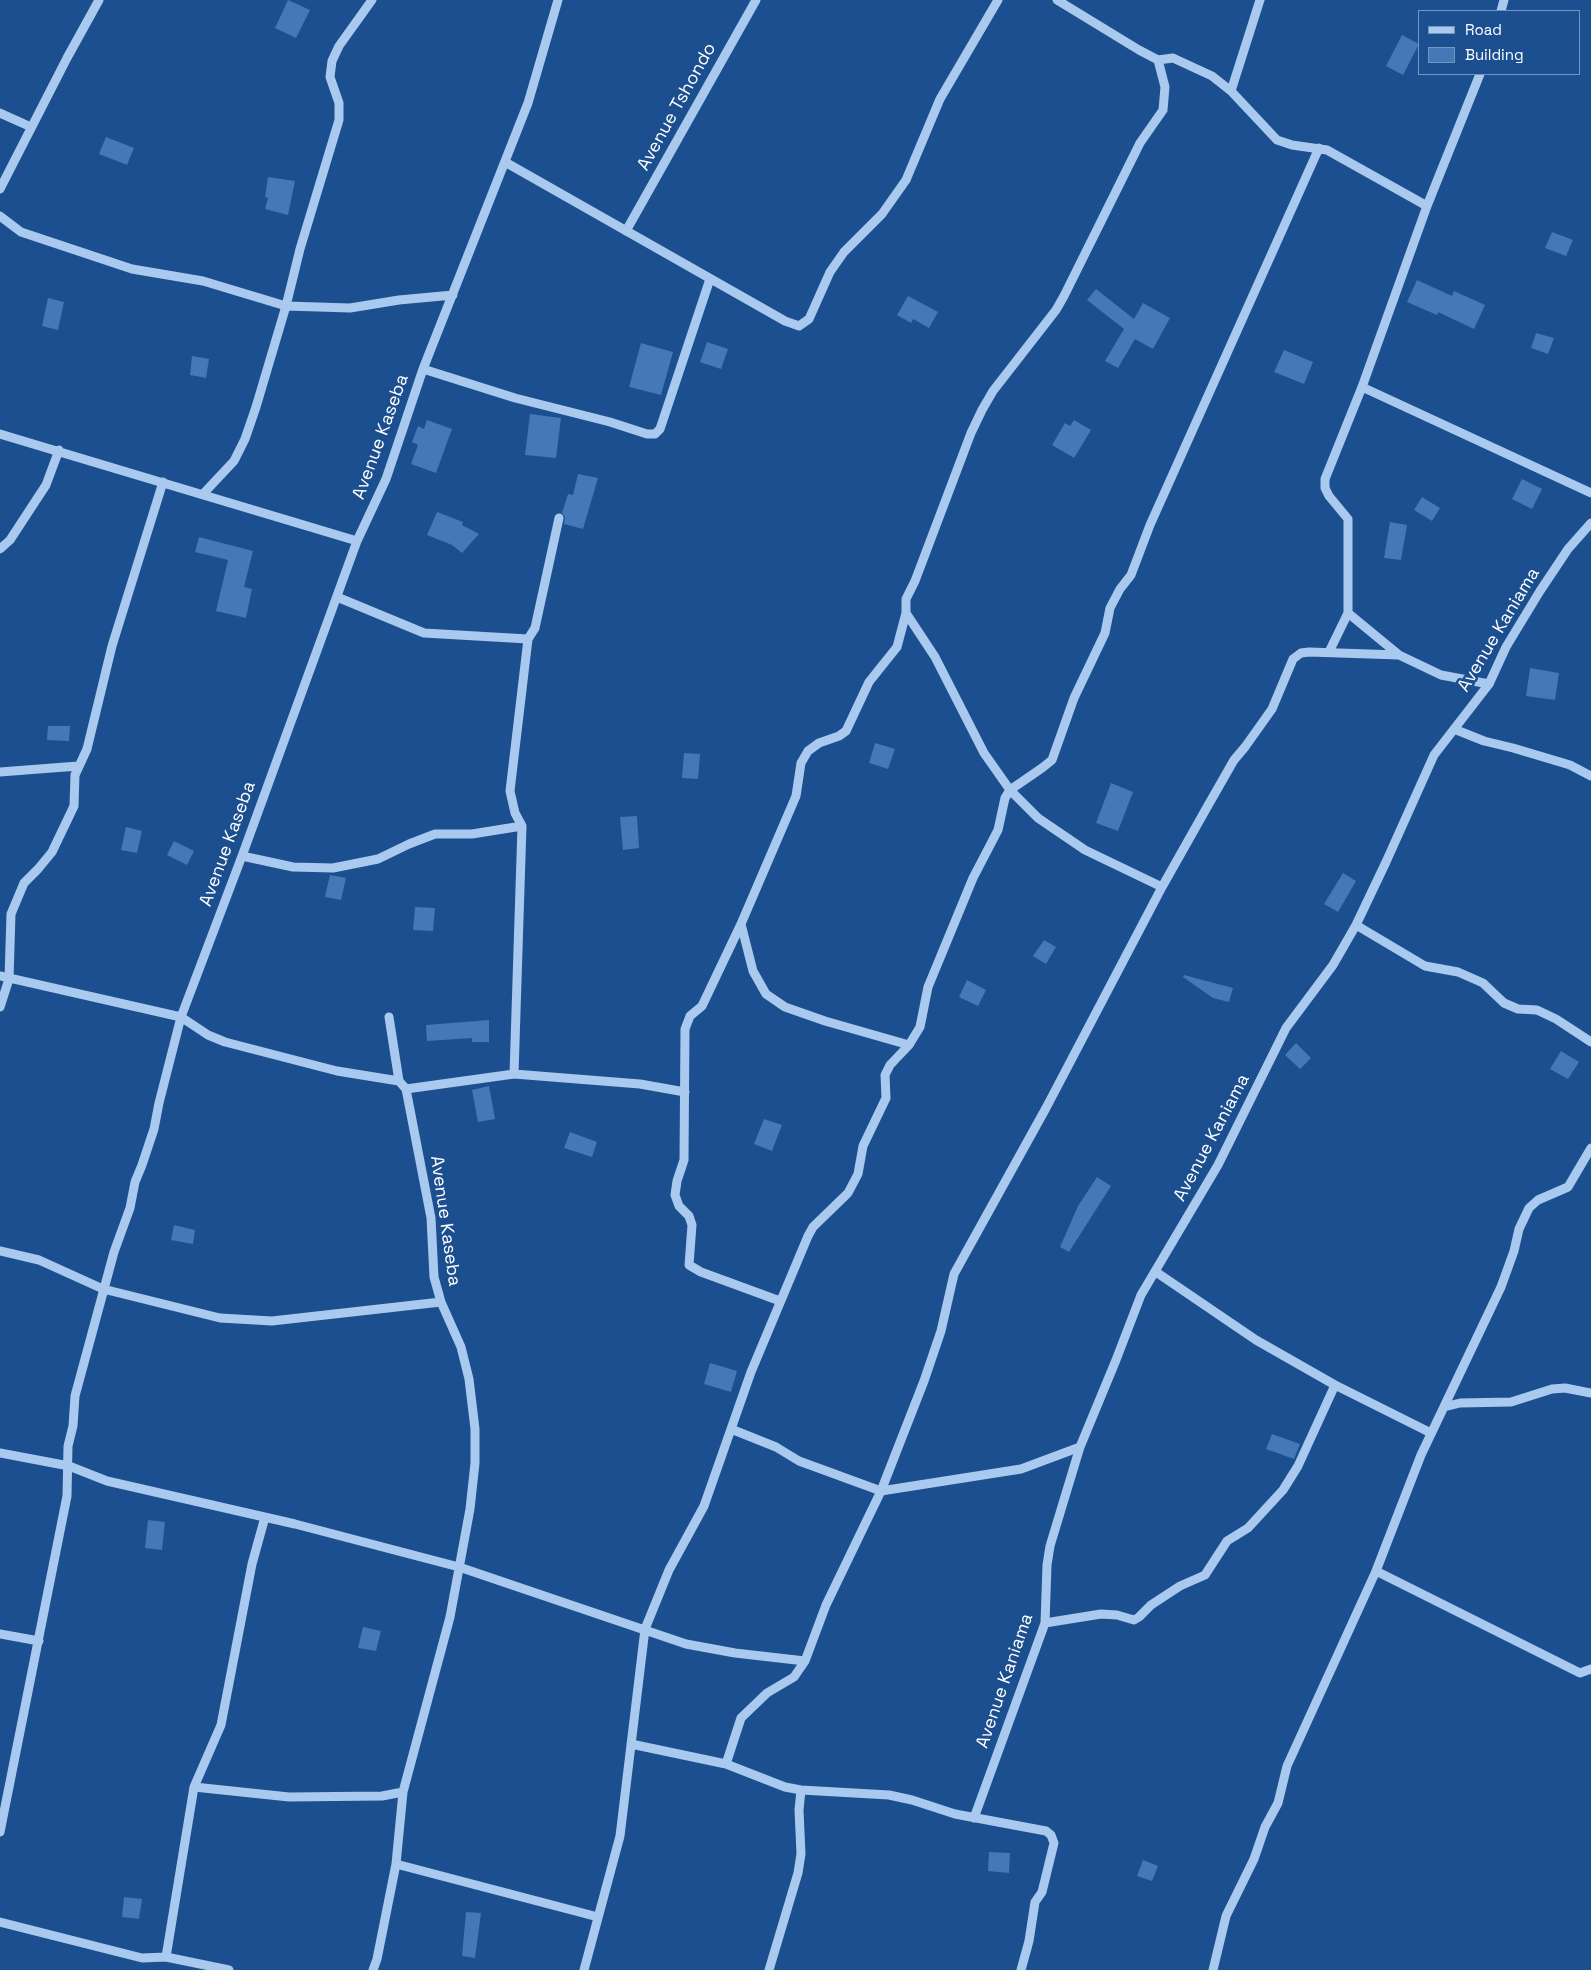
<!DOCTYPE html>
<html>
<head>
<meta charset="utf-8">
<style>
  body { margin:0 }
  #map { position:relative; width:1591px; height:1970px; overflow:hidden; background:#1b4f8f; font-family:"Space Grotesk",sans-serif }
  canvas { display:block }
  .legend { position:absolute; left:1418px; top:10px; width:162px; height:65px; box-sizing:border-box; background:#1b4f8f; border:1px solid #7695bc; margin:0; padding:6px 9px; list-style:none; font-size:15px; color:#fff }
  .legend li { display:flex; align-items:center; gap:10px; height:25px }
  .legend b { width:25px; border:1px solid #7695bc }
</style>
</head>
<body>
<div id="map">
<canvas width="1591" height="1970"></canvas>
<ul class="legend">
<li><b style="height:6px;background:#a9c9ee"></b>Road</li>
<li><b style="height:14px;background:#4478b7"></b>Building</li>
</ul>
</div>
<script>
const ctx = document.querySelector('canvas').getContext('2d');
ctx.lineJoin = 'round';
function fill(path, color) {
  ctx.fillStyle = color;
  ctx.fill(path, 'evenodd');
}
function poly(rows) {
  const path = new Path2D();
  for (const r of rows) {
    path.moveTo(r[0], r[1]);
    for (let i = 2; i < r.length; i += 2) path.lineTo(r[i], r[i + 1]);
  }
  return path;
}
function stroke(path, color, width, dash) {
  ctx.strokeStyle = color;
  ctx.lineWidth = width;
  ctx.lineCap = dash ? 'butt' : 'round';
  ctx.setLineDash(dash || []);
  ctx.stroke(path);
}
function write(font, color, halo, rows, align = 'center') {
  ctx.font = font + ' "Space Grotesk",sans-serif';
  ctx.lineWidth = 5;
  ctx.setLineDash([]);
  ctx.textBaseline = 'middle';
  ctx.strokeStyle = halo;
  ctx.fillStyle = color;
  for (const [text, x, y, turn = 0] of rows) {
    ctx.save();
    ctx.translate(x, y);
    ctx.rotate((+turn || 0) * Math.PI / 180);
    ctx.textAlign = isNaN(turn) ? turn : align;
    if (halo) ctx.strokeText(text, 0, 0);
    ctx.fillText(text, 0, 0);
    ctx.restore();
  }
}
const building = poly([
  [288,0,310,10,296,38,275,28],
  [1402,35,1419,44,1403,75,1386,66],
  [106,137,134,148,127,165,99,154],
  [268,177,295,181,288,215,265,209,268,198,265,197],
  [1552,232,1573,240,1566,256,1545,248],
  [1417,280,1452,296,1454,291,1485,305,1474,329,1438,312,1437,315,1407,302],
  [1096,289,1134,319,1143,303,1170,318,1153,349,1135,339,1118,368,1105,361,1124,329,1087,300],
  [908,296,938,312,929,328,913,319,911,323,897,315],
  [48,298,64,302,58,330,42,326],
  [1536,333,1554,338,1548,354,1531,348],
  [707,342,728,349,721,369,700,362],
  [641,343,673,352,661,395,629,387],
  [1284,350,1313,362,1304,384,1274,372],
  [192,356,209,359,206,378,190,375],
  [530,414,561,418,556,458,525,455],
  [427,420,452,429,436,473,411,464,418,445,412,442,418,426,424,429],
  [1074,420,1091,430,1074,458,1052,445,1065,423,1070,426],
  [578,474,598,478,583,529,564,524,565,517,562,513,568,494,573,495],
  [1522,479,1542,489,1532,509,1512,499],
  [1422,497,1440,508,1432,521,1414,510],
  [437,512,463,522,462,525,479,534,462,553,452,545,427,535],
  [1390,522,1407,525,1401,560,1384,558],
  [199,537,253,551,244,587,252,589,246,618,216,611,228,560,195,552],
  [1530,668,1559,673,1555,700,1526,696],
  [48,726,70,726,69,741,47,740],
  [875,743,895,749,888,769,869,763],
  [684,753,700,754,698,779,682,778],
  [1111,783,1133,792,1118,831,1096,823],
  [637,816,639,848,623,850,620,817],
  [126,827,142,831,137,853,121,850],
  [174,841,194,851,187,865,167,855],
  [1343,873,1356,881,1338,912,1324,904],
  [330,875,346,878,341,900,325,897],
  [415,907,435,908,433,931,413,930],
  [1044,940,1056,947,1046,964,1033,956],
  [1184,975,1233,988,1229,1002,1213,998,1183,977],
  [967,980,986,990,978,1006,959,997],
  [489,1020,489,1042,472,1042,472,1038,427,1041,426,1025],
  [1296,1043,1311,1058,1300,1069,1285,1055],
  [1561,1051,1579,1062,1568,1079,1550,1069],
  [489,1086,495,1119,478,1122,472,1090],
  [764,1119,782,1125,772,1151,754,1144],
  [570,1132,597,1142,592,1157,564,1148],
  [1097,1177,1111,1186,1069,1252,1060,1247,1078,1206],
  [174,1225,195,1230,193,1244,171,1240],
  [710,1363,737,1371,731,1392,704,1384],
  [1272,1434,1300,1444,1294,1459,1266,1449],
  [148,1520,165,1522,162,1550,145,1548],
  [363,1627,381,1631,376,1651,358,1648],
  [989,1852,1010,1853,1009,1873,988,1871],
  [1143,1860,1158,1866,1152,1881,1137,1876],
  [124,1897,142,1899,139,1919,122,1917],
  [466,1912,481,1913,475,1958,462,1956]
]);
const minor = poly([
  [1057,0,1139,50,1158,60,1165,87,1163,110,1140,143,1064,296,1056,310,993,391,982,410,971,433,915,581,906,599,906,613,935,657,984,753,1010,790,1038,818,1085,850,1162,887],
  [1501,11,1504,0],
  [1158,60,1173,58,1212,76,1231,91,1277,140,1292,145,1327,150,1427,206],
  [1231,91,1260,0],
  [0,113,31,127],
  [505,162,785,321,799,326,809,319,830,272,844,252,882,214,906,180,940,99,998,0],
  [0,189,67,58,99,0],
  [0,216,21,232,132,269,203,281,286,306,350,308,399,300,453,295],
  [626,231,756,0],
  [423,369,515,398,610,422,647,434,655,434,660,429,710,279],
  [1362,387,1591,493],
  [0,434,357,541],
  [203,494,234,461,245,439,256,407,286,306,300,249,339,120,339,103,330,77,332,61,339,46,372,0],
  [0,549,10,540,46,485,59,450],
  [337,597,424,633,528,639],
  [1329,652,1348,613],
  [1399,655,1348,613,1348,519,1329,496,1325,488,1325,479,1362,387,1427,206,1480,74],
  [1454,729,1484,741,1513,748,1570,765,1591,776],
  [0,772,78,766],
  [242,856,293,867,333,868,378,859,409,844,435,834,472,834,522,826],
  [741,924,753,971,766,994,785,1007,825,1021,909,1045],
  [1356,925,1425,966,1458,972,1483,983,1504,1003,1518,1009,1537,1010,1556,1019,1591,1042],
  [0,976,181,1017,208,1035,225,1042,337,1071,399,1081,406,1089,431,1218,434,1277,441,1302,461,1347,469,1379,475,1429,475,1463,470,1509,450,1617,403,1792,396,1864,377,1959,373,1970],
  [0,1007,9,979,11,914,24,883,38,869,52,852,74,806,75,775,87,749,112,646,163,482],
  [389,1017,399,1081],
  [514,1074,522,826,515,813,510,791,528,639,535,628,559,518],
  [406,1089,514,1074,640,1084,685,1092],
  [0,1251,39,1260,103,1289,220,1318,272,1321,441,1302],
  [1156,1272,1256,1340,1335,1385,1431,1433],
  [780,1301,701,1272,689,1265,692,1225,689,1216,679,1206,675,1195,677,1181,684,1160,685,1029,690,1016,702,1006,741,924,796,796,801,763,808,751,819,743,839,736,846,731,869,682,897,647,906,613],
  [1444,1407,1460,1403,1511,1402,1552,1389,1565,1388,1591,1393],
  [731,1429,776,1447,799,1461,881,1491,1021,1469,1080,1447],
  [0,1453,69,1466,107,1481,295,1524,459,1567,686,1644,735,1653,805,1661],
  [1376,1571,1580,1673,1591,1669],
  [1045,1623,1101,1614,1117,1615,1134,1620,1139,1617,1151,1605,1180,1586,1205,1575,1227,1541,1248,1528,1283,1490,1298,1466,1335,1385],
  [0,1634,39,1641],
  [631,1744,726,1764],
  [194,1787,289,1797,382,1796,403,1792],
  [974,1818,1045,1623,1047,1565,1050,1546,1080,1447,1116,1360,1141,1295,1218,1165,1286,1028,1333,965,1356,925,1386,862,1434,755,1489,684,1506,647,1540,591,1568,549,1591,523],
  [0,1832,67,1496,68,1446,73,1426,75,1396,114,1252,130,1208,135,1182,142,1165,154,1129,159,1103,181,1017,242,856,357,541,386,479,423,369,528,103,558,0],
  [396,1864,598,1917],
  [0,1922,142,1958,166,1957,229,1970],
  [166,1957,194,1787,221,1725,252,1564,265,1517],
  [584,1970,620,1836,645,1629,669,1570,704,1506,751,1372,808,1236,813,1227,848,1193,858,1174,863,1146,886,1098,885,1075,890,1065,909,1045,920,1027,928,987,973,878,998,830,1005,798,1010,790,1042,768,1052,760,1074,698,1105,633,1110,608,1120,589,1131,575,1150,525,1319,148],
  [769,1970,798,1873,801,1854,799,1810,801,1790],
  [1021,1970,1029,1941,1035,1902,1042,1892,1054,1843,1051,1835,1046,1831,955,1814,912,1800,889,1795,801,1790,785,1787,726,1764,741,1718,767,1693,794,1677,805,1661,826,1605,881,1491,924,1381,941,1331,954,1274,1046,1108,1162,887,1206,809,1234,760,1245,747,1272,709,1293,659,1301,653,1309,652,1399,655,1441,675,1489,684],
  [1213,1970,1226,1916,1254,1859,1265,1827,1278,1803,1287,1766,1376,1571,1421,1455,1501,1287,1514,1251,1519,1229,1529,1208,1538,1200,1568,1187,1591,1148]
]);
const streetNames = [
  ["Avenue Tshondo",677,107,-61],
  ["Avenue Kaseba",381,437,-70],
  ["Avenue Kaniama",1499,630,-59],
  ["Avenue Kaseba",228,844,-70],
  ["Avenue Kaniama",1212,1138,-62],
  ["Avenue Kaseba",445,1221,82],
  ["Avenue Kaniama",1005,1681,-71]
];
fill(building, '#4478b7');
stroke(minor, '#a9c9ee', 9);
write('18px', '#fff', '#1b4f8f', streetNames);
</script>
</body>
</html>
